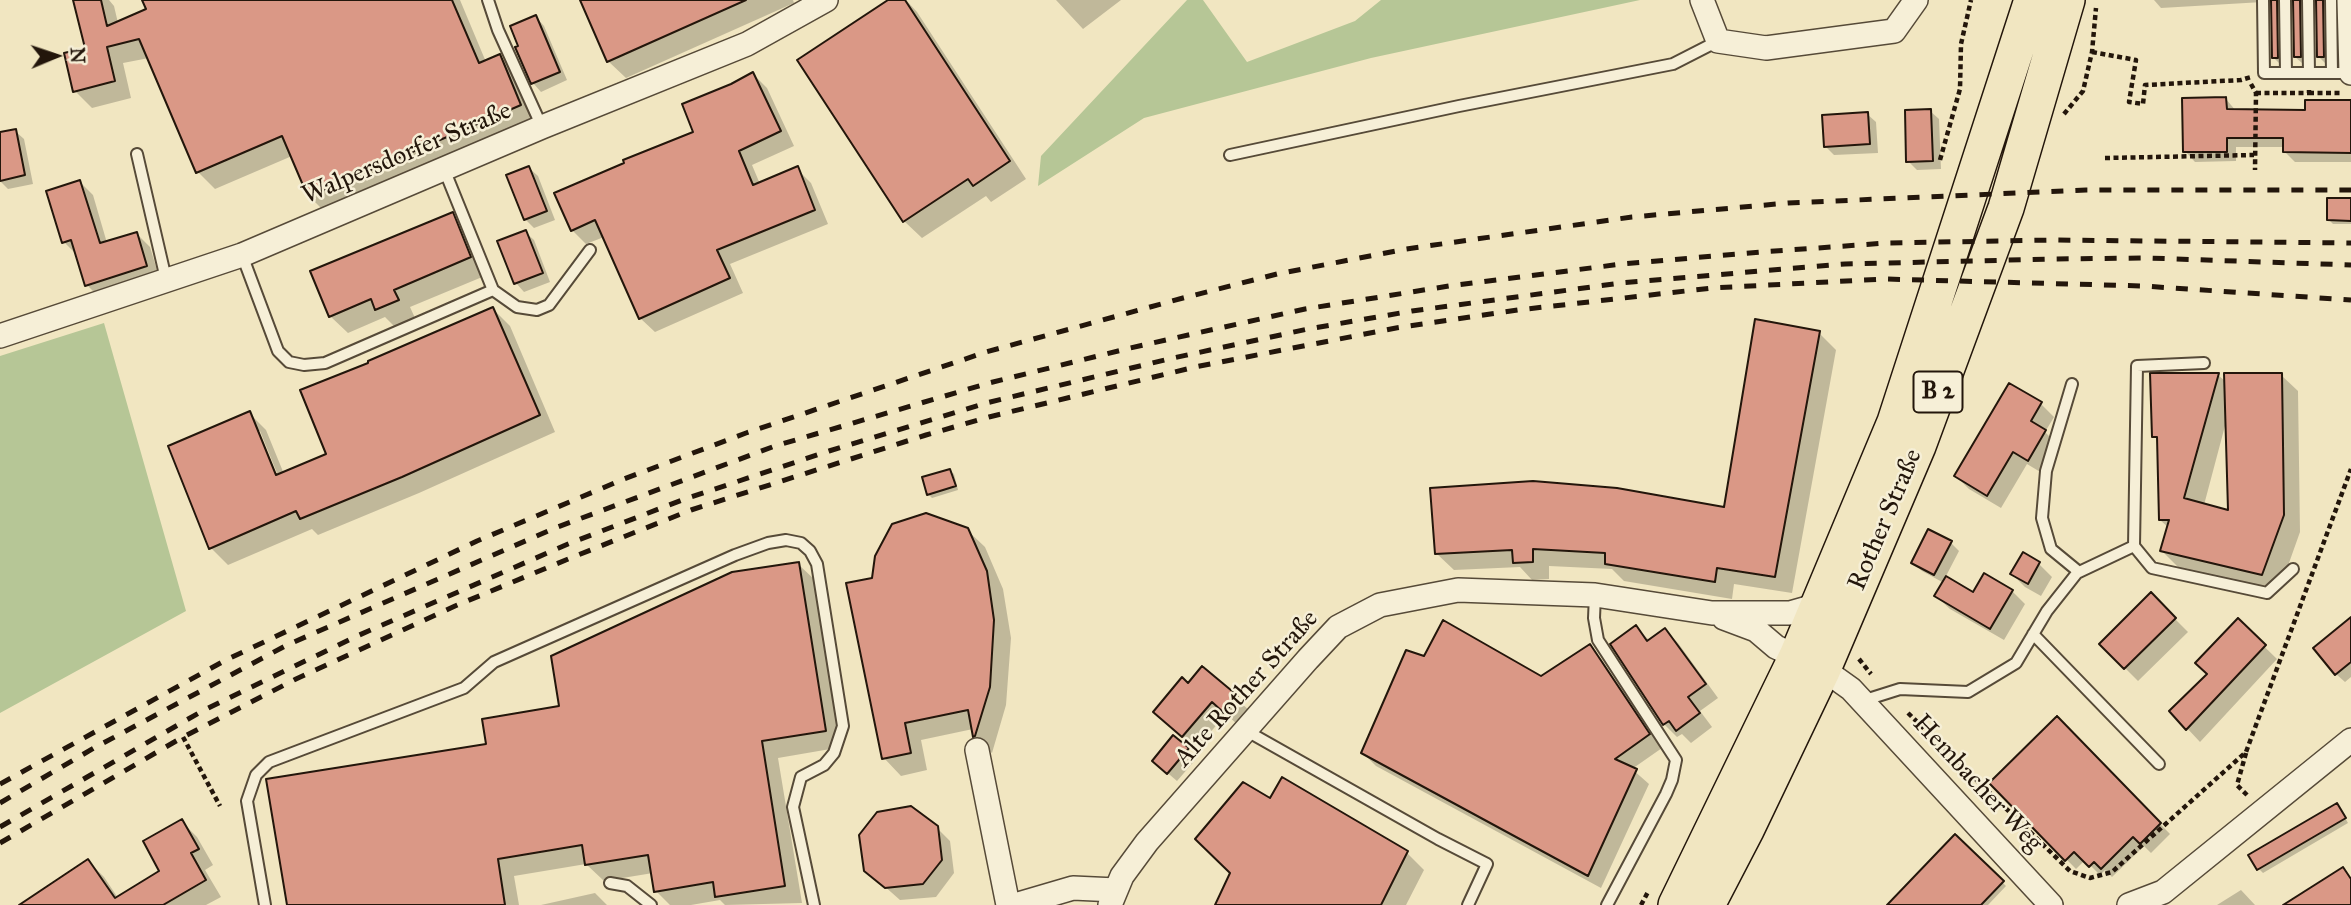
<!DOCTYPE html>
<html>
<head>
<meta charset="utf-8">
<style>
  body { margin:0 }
  #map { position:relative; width:2351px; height:905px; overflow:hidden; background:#f1e6c1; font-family:"IM FELL Great Primer",serif }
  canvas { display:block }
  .north { position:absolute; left:21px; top:21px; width:70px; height:70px; -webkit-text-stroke:5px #f6efd7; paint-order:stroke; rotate:88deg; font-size:19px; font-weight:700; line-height:28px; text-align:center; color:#23160b }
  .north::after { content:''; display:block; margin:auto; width:24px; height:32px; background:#23160b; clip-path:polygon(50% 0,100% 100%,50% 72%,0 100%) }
</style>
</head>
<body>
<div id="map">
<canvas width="2351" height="905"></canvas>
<div class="north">N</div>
</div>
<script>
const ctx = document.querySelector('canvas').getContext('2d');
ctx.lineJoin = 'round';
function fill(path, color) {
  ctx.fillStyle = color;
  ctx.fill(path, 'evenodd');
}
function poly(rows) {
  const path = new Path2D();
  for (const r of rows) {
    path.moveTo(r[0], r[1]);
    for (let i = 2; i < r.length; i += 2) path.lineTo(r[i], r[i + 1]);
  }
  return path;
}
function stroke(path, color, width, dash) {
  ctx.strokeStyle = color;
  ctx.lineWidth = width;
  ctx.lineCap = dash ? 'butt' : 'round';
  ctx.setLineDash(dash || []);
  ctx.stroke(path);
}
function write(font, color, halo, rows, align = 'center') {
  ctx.font = font + ' "IM FELL Great Primer",serif';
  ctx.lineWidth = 5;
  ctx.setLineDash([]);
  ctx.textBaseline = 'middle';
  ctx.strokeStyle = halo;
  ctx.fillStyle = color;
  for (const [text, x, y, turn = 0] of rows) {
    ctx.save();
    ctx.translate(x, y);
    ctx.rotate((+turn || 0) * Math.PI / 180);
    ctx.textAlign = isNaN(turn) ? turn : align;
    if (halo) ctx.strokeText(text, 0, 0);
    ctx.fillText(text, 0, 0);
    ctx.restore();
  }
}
const green = poly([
  [1187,0,1203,0,1247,62,1355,21,1381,0,1640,0,1371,58,1144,118,1038,186,1041,156],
  [104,323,186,611,0,713,0,356]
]);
const shadow = poly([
  [75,0,109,0,114,6,118,23,148,10,144,0,460,0,486,62,500,56,517,73,537,123,327,214,309,196,292,156,215,189,198,172,149,58,123,63,131,98,92,108,75,91,87,49],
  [582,0,793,0,794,3,626,78,608,61],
  [891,0,906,0,917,12,1026,179,991,202,986,196,922,238,904,221],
  [1056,0,1121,0,1083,29],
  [2154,0,2266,0,2263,2,2161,8],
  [2273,0,2288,0,2284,64,2280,64,2273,57],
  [2295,0,2311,0,2307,63,2302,63,2295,57],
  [2318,0,2334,0,2330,63,2325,63,2318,56],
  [536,17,544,26,567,80,541,92,533,83],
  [753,74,767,88,794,146,752,165,760,184,797,169,811,183,828,224,730,264,743,293,655,332,640,318,604,237,586,244,572,230,696,133],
  [2226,99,2236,111,2307,112,2351,102,2351,162,2295,162,2285,152,2285,147,2236,147,2236,161,2195,162,2185,151],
  [1930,111,1939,119,1941,169,1917,170,1908,161],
  [1867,114,1876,122,1878,153,1834,155,1826,147],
  [15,131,24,139,33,184,8,189,0,181,0,134],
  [529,168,538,176,555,220,534,228,525,219],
  [80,182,93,195,107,243,137,234,150,247,160,280,100,298,87,285,78,256,64,242],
  [2351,200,2351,224,2333,224,2329,220],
  [452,214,470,231,487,275,410,307,415,318,394,326,385,317,348,333,330,316],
  [525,232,534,240,550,282,524,292,516,283,499,242],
  [493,309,510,326,555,432,419,493,318,535,312,529,228,565,211,548,170,447,249,413,266,430,284,474,328,455,371,364],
  [256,431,260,431,281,483,277,484],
  [1819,333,1836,350,1792,593,1734,584,1732,599,1624,581,1612,569,1549,566,1549,579,1532,580,1520,567,1454,570,1436,553,1726,509],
  [2218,375,2226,382,2281,375,2298,391,2300,532,2279,591,2179,568,2162,551,2169,528,2160,520,2159,441,2154,436],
  [2226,422,2230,512,2204,505],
  [2041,404,2054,417,2045,432,2058,445,2042,473,2027,464,2001,508,1969,489,1956,476],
  [950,471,954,474,958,490,932,498,928,494],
  [967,530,985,547,1003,589,1011,638,1006,705,992,753,974,736,973,729,921,740,927,770,901,776,884,758,873,579],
  [1951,543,1959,551,1945,578,1973,594,2012,591,2025,604,2004,640,1950,609,1936,596,1944,583,1922,571,1913,563],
  [2023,554,2039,564,2052,577,2041,596,2025,587,2012,574],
  [798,564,816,581,842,747,778,758,802,903,725,905,720,900,691,905,670,905,656,891,653,873,604,881,586,864,514,876,519,905,289,905,488,746,561,707],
  [2151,595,2188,632,2138,681,2101,644],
  [2351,620,2351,677,2345,682,2336,674],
  [2238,621,2277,659,2200,742,2171,711,2209,674],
  [1636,627,1650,641,1665,630,1678,643,1718,698,1700,711,1712,727,1691,743,1682,734,1677,737,1664,724],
  [1589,647,1602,660,1662,748,1632,769,1649,784,1601,888,1376,766,1363,753,1425,658,1541,678],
  [1203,669,1250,711,1238,725,1226,714,1196,749,1168,725,1188,685],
  [2057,719,2170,834,2151,853,2144,846,2112,877,2105,870,2100,875,2085,860,2076,869,1991,783],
  [1174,738,1197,758,1177,781,1163,769],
  [1271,800,1407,853,1424,870,1406,905,1217,905],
  [2340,809,2348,823,2263,873,2259,869,2251,855],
  [182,822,197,837,213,865,205,870,221,897,206,905,22,905,88,861,104,877,118,898,162,872],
  [937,828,950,841,954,873,936,897,900,900,866,870],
  [1955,836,2006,886,1988,905,1889,905],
  [2241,890,2255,905,2217,905],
  [595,893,607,905,541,905]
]);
const building = poly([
  [73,0,101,0,107,26,146,9,142,0,452,0,479,63,500,54,521,105,308,197,282,136,196,173,139,39,107,47,115,81,73,92,64,53,85,48,73,0],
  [580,0,746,0,607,62,580,0],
  [888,0,905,0,1010,161,973,186,968,179,903,222,797,60,888,0],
  [2271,0,2277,0,2278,58,2272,58,2271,0],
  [2293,0,2300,0,2301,57,2294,57,2293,0],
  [2316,0,2323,0,2324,57,2317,57,2316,0],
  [536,15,560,72,531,84,515,47,518,46,510,26,536,15],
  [753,72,781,131,739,151,753,185,798,166,815,210,717,250,730,278,639,319,595,220,571,231,554,193,624,163,623,160,693,132,682,104,731,84,753,72],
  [2226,97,2227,109,2305,110,2305,100,2351,100,2351,153,2283,152,2283,138,2227,138,2227,152,2183,152,2182,98,2226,97],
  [1931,109,1933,161,1906,162,1905,110,1931,109],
  [1868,112,1870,144,1824,147,1822,115,1868,112],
  [16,129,25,175,0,181,0,132,16,129],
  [529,166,547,211,524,220,506,175,529,166],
  [80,180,100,243,137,232,147,266,85,286,71,240,62,243,46,191,80,180],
  [2327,198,2351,198,2351,221,2327,220,2327,198],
  [453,212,471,257,394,290,399,300,375,310,371,299,329,317,310,271,453,212],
  [526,230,543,273,514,284,497,241,526,230],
  [493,307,540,415,402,477,300,519,296,511,209,549,168,446,250,411,276,475,326,454,300,390,368,363,368,361,493,307],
  [1755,319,1820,331,1775,577,1717,568,1715,582,1605,564,1605,553,1533,549,1533,562,1513,563,1512,550,1435,554,1430,488,1533,481,1617,488,1724,507,1755,319],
  [2150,373,2219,373,2184,498,2228,510,2224,373,2282,373,2284,515,2262,575,2160,551,2169,520,2159,520,2157,437,2152,437,2150,373],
  [2009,383,2042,402,2031,421,2046,430,2028,461,2013,452,1987,496,1954,476,2009,383],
  [950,469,956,486,927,495,922,477,950,469],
  [926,513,968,528,987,571,994,620,990,687,975,736,973,737,968,710,905,723,911,753,882,759,846,583,872,578,875,556,892,524,926,513],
  [1928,529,1952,541,1934,575,1911,563,1928,529],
  [2023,552,2040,562,2028,584,2010,574,2023,552],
  [799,562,826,731,762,741,785,886,715,897,713,882,654,892,648,855,585,865,582,845,498,859,505,905,287,905,266,779,486,744,482,719,559,706,551,656,732,572,799,562],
  [1984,573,2013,590,1990,629,1934,596,1946,576,1973,592,1984,573],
  [2151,592,2176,618,2124,669,2099,644,2151,592],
  [2351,617,2351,662,2335,675,2313,648,2351,617],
  [2238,618,2266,645,2186,730,2169,711,2207,674,2195,663,2238,618],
  [1443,620,1541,676,1590,644,1650,734,1615,759,1637,769,1588,876,1361,753,1406,650,1424,656,1443,620],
  [1636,625,1647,641,1665,628,1706,684,1688,697,1700,713,1676,731,1669,721,1663,725,1610,644,1636,625],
  [1202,666,1238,696,1224,713,1212,702,1182,737,1153,712,1182,677,1188,683,1202,666],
  [2057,716,2161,823,2140,844,2133,837,2101,869,2094,862,2089,867,2074,852,2065,861,1989,783,2057,716],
  [1173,735,1189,748,1167,774,1152,761,1173,735],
  [1282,777,1408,851,1381,905,1215,905,1230,873,1195,839,1243,782,1270,798,1282,777],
  [2337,803,2346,818,2257,870,2248,855,2337,803],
  [911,806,938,826,942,860,923,884,885,888,864,871,859,835,877,812,911,806],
  [182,819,199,849,191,853,206,880,163,905,19,905,88,859,115,898,159,871,143,841,182,819],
  [1955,834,2004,881,1981,905,1887,905,1955,834],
  [2343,867,2351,879,2351,905,2283,905,2343,867]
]);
const path = poly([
  [2092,52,2136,60,2129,102,2143,104,2145,85,2241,80,2251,77],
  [2251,84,2256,93,2255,170],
  [2256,93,2309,93,2309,88],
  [2309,93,2340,93],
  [2064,114,2083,91,2092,52,2096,8],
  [2105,158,2254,155],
  [1940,160,1960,89,1961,44,1971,0],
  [1859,659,1871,674],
  [1908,713,2070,871,2090,878,2112,872,2246,752,2351,469],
  [183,737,220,806],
  [2246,753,2237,785,2247,795],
  [1641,905,1649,890]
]);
const lane = poly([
  [488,0,498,30,542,127],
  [2263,0,2264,73,2350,73],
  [2285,0,2286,73],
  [2308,0,2309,73],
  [2331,0,2332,73],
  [137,154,166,279],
  [1230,155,1459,106,1673,64,1718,41],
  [444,169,493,290],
  [242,255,278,351,289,362,304,365,325,363,493,290,517,307,537,310,549,305,590,250],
  [2204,363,2137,366,2134,546,2152,568,2267,593,2293,569],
  [2072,384,2046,471,2042,518,2051,549,2079,572],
  [1595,595,1594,618,1598,640,1676,760,1672,780,1666,794,1607,905],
  [2033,634,2159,764],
  [1862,701,1900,689,1968,692,2016,663,2047,611,2077,573,2134,546],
  [1245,730,1438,839,1487,864,1468,905],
  [610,883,627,886,651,905],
  [265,905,247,801,256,775,269,762,464,688,494,662,735,555,768,543,786,540,801,543,810,551,817,564,843,726,834,753,824,765,801,777,793,807,814,905]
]);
const street = poly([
  [1702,0,1718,41,1766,48,1894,31,1916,0],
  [2349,0,2351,73],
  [0,336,242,255,542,127,747,44,826,0],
  [1724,618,1756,630,1776,647,1823,669,1851,689,2051,905],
  [977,750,1008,905],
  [1015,905,1073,888,1116,890],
  [1110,905,1122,876,1147,842,1308,659,1338,627,1380,605,1458,590,1595,595,1712,613,1790,613,1818,605],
  [2129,905,2163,892,2351,740]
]);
const primary = poly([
  [1676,905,1797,656,1895,422,2032,0],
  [1707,905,1746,830,1823,669,1918,446,2006,208,2067,0]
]);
const rail = poly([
  [0,784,226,660,477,541,624,479,746,433,986,352,1183,298,1277,274,1406,249,1632,217,1788,203,2086,190,2351,190],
  [0,803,94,748,287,645,555,528,775,446,989,383,1130,348,1305,309,1449,286,1622,264,1761,252,1887,243,2055,240,2351,243],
  [0,827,204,710,357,636,568,544,682,500,829,451,986,403,1173,358,1308,329,1412,311,1621,283,1761,271,1845,264,2056,259,2147,258,2351,265],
  [0,843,183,737,296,679,455,606,573,557,691,510,926,435,989,417,1195,367,1396,328,1518,310,1712,288,1884,279,2143,286,2351,300]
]);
const shields = [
  [1938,392,49]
];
const shieldNames = [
  ["B 2",1938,392]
];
const streetNames = [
  ["Walpersdorfer Straße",407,154,-23],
  ["Rother Straße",1886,520,-67],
  ["Alte Rother Straße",1247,689,-48],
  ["Hembacher Weg",1977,784,47]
];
fill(green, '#b6c696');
fill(shadow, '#0003');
fill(building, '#da9886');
stroke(building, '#23160b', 2);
stroke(lane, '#564a38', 14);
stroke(street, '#564a38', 26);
stroke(primary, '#23160b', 38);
stroke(path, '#23160b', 4.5, [5, 3.5]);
stroke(lane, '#f6efd7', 10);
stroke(street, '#f6efd7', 23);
stroke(primary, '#f1e6c1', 35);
stroke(rail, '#23160b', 5, [12, 12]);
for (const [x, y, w] of shields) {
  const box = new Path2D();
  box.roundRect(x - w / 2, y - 20.5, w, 41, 5);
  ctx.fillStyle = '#f6efd7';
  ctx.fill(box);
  stroke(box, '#23160b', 2);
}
write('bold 24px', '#23160b', null, shieldNames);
write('26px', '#23160b', '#f6efd7', streetNames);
</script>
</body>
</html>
